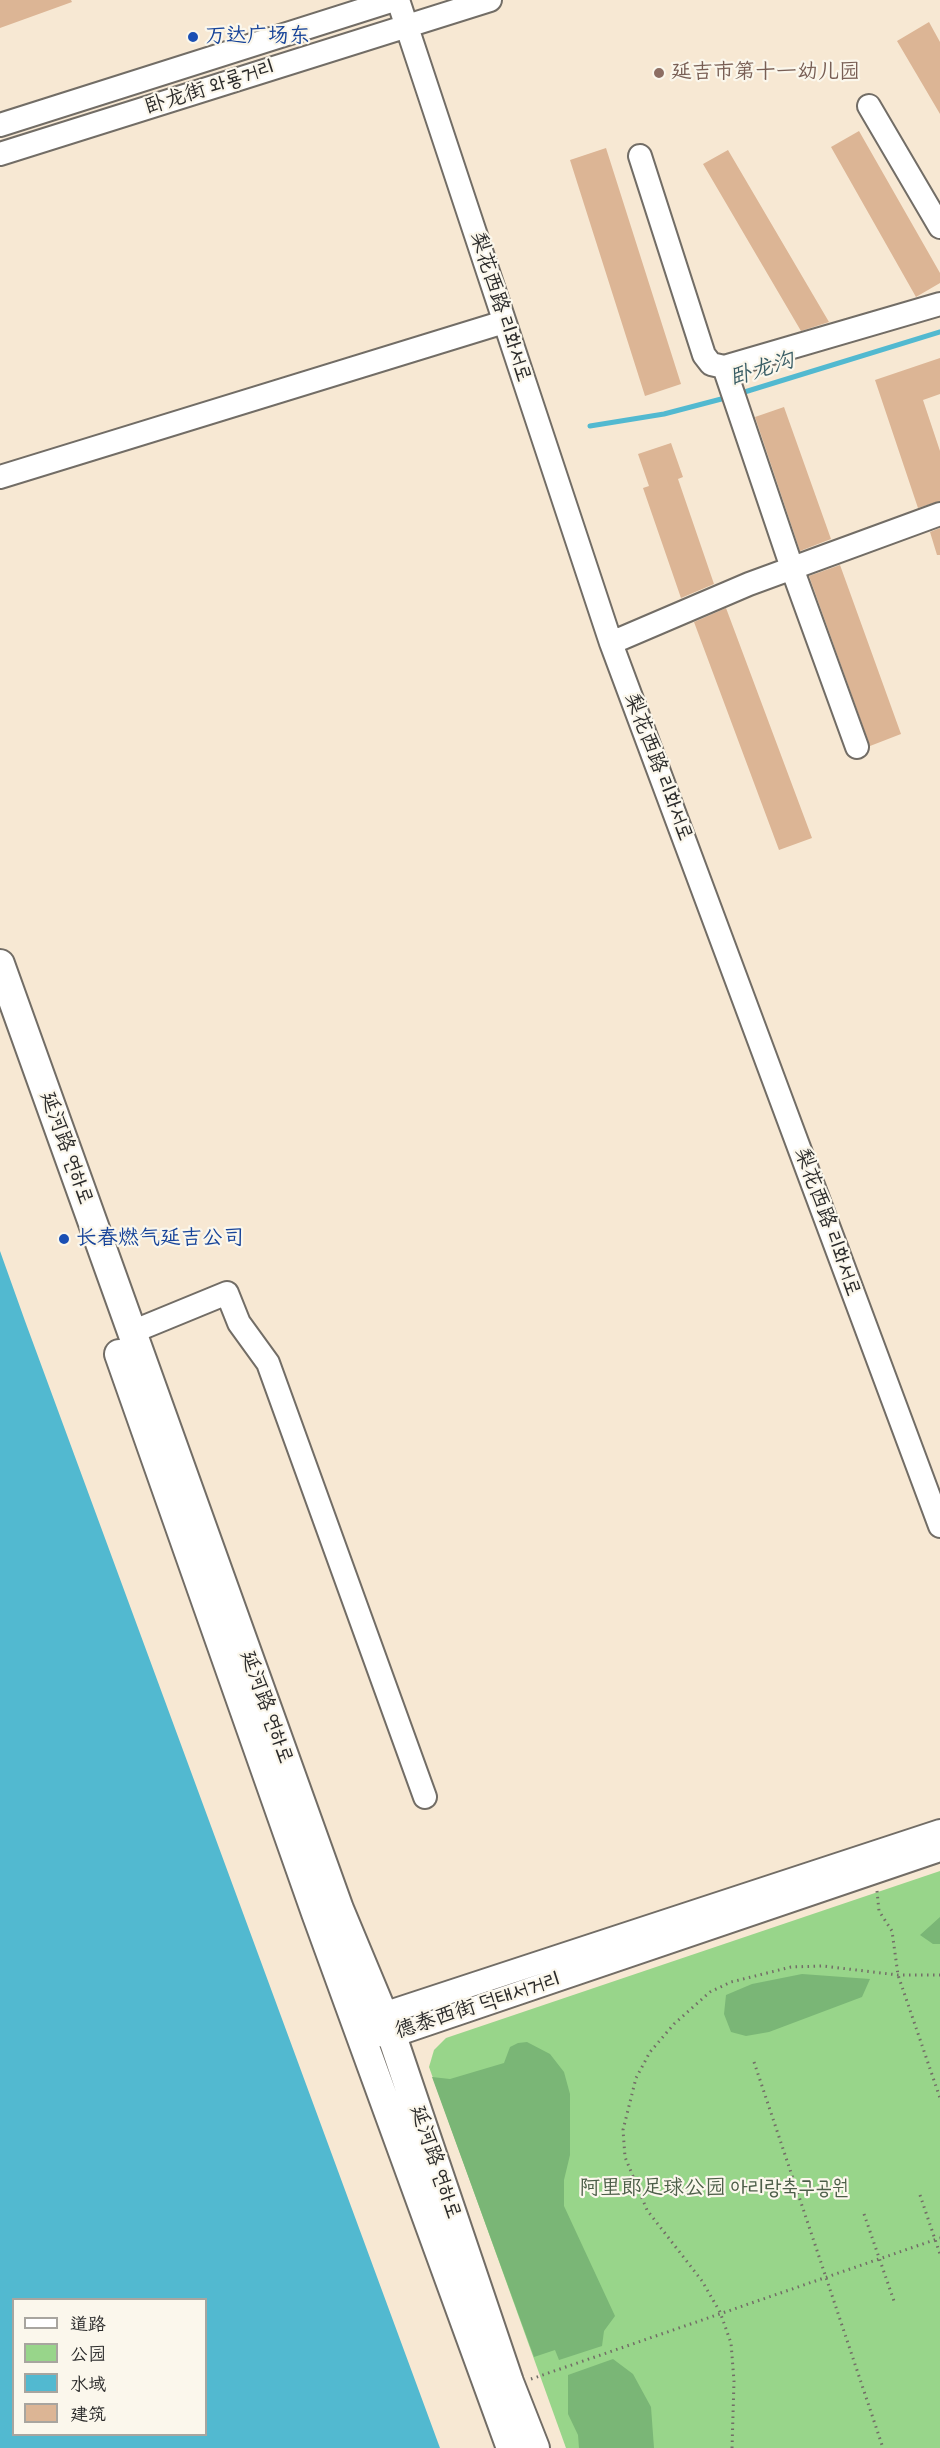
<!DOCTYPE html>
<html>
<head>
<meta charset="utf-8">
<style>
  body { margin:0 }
  #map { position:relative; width:940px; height:2448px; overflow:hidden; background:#f7e8d3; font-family:Pangolin,"LXGW WenKai TC",sans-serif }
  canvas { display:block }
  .legend { position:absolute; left:12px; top:2298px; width:195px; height:138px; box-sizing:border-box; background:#fbf7ec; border:2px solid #a8a59f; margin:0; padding:8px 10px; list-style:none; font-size:18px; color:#2b2b2b }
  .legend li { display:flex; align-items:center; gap:12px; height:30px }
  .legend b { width:30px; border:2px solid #a8a59f }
</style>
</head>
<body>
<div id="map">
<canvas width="940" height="2448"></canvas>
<ul class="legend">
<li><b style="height:8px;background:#fff"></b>道路</li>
<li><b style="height:16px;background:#98d58a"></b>公园</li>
<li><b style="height:16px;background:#52b9d0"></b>水域</li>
<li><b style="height:16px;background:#dcb595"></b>建筑</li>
</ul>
</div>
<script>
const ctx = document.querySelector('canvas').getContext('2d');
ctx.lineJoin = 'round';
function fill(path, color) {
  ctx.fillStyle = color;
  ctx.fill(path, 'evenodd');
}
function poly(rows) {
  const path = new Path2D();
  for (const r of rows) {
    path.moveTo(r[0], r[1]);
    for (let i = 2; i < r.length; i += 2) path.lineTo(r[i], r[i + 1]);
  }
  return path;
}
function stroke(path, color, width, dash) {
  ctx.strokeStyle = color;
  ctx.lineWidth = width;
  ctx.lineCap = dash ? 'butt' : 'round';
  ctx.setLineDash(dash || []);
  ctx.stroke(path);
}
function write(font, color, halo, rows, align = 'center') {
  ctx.font = font + ' Pangolin,"LXGW WenKai TC","Poor Story",sans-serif';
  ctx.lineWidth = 4.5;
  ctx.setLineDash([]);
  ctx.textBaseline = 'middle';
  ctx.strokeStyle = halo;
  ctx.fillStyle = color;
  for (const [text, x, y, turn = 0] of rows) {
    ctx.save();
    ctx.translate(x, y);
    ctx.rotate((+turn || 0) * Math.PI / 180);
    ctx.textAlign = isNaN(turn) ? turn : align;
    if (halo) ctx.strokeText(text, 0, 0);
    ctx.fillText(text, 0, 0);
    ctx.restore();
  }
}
const green = poly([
  [940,1871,940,2448,566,2448,429,2067,434,2050,446,2038]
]);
const forest = poly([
  [940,1917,940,1944,933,1944,920,1935],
  [802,1974,870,1979,862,1997,769,2032,746,2036,731,2032,724,2014,726,1995,752,1984],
  [527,2042,550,2054,564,2072,570,2094,570,2155,564,2180,564,2206,615,2316,604,2331,602,2346,559,2360,555,2350,534,2357,432,2077,450,2079,504,2063,510,2047,518,2043],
  [613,2359,633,2374,651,2407,654,2448,579,2448,578,2435,568,2414,568,2375]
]);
const water = poly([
  [0,1251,25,1321,440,2448,0,2448],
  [14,2300,206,2300,206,2434,14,2434]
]);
const stream = poly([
  [738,394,940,332],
  [590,426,664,414,729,397]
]);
const building = poly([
  [0,0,71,0,72,2,0,28],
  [929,22,940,42,940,114,897,41],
  [859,131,940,273,940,283,916,297,831,147],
  [606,148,681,384,645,396,570,160],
  [728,150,829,322,801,331,703,164],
  [940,358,940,394,923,400,940,451,940,501,918,508,875,380],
  [784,407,831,539,800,551,755,417],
  [671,443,683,477,678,479,714,584,681,598,643,488,649,486,638,454],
  [940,528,940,555,937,555,930,532],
  [840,565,901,734,870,746,809,576],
  [726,608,812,838,779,850,694,622]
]);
const path = poly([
  [877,1891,879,1911,892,1931,898,1975,940,2098],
  [754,2062,883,2448],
  [920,2195,940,2254],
  [864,2214,895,2304],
  [531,2379,940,2238],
  [732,2448,734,2381,731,2343,720,2312,702,2281,647,2210,625,2157,623,2130,636,2078,650,2052,674,2024,710,1992,731,1982,791,1967,823,1966,898,1975,940,1975]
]);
const minor = poly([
  [398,0,611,643,940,1526],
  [869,106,940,227],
  [0,125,394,0],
  [0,154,490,0],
  [640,156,704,355,711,364,724,367,940,304],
  [724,367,792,568,857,747],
  [0,477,504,322],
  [611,643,749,584,940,514],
  [132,1332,227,1293,239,1323,268,1363,425,1797],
  [370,2026,383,2014,940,1831],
  [377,2035,392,2036,940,1850]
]);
const major = poly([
  [0,964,339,1909,392,2036,509,2382,535,2448],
  [119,1354,316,1913,511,2448]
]);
const markers = [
  [193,37,6,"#1a4fb4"],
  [659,73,6,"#8d6e63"],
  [64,1239,6,"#1a4fb4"]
];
const transitNames = [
  ["万达广场东",205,37],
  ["长春燃气延吉公司",76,1239]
];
const educationNames = [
  ["延吉市第十一幼儿园",671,73]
];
const streetNames = [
  ["卧龙街 와룡거리",210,88,-18],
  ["梨花西路 리화서로",500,307,72],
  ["梨花西路 리화서로",658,767,69],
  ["延河路 연하로",66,1148,70],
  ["梨花西路 리화서로",827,1222,70],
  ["延河路 연하로",266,1707,70],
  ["德泰西街 덕태서거리",478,2006,-18],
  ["延河路 연하로",435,2162,71]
];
const parkNames = [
  ["阿里郎足球公园 아리랑축구공원",714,2189]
];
const waterNames = [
  ["卧龙沟",762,370,-17]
];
fill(green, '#98d58a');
fill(forest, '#7ab676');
fill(water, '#52b9d0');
stroke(stream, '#52b9d0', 5);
fill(building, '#dcb595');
stroke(minor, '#726d66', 26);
stroke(major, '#726d66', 32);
stroke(path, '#726d66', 3, [1.5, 4.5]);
stroke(minor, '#fff', 22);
stroke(major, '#fff', 28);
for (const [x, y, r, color] of markers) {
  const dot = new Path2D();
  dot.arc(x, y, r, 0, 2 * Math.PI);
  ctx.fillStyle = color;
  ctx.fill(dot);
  stroke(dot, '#fbf7ec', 2);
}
write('21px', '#164399', '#fbf7ec', transitNames, 'left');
write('21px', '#785e54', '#fbf7ec', educationNames, 'left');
write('21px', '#2b2b2b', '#fbf7ec', streetNames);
write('21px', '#4c5e48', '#fbf7ec', parkNames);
write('italic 22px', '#395d65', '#fbf7ec', waterNames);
</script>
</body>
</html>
